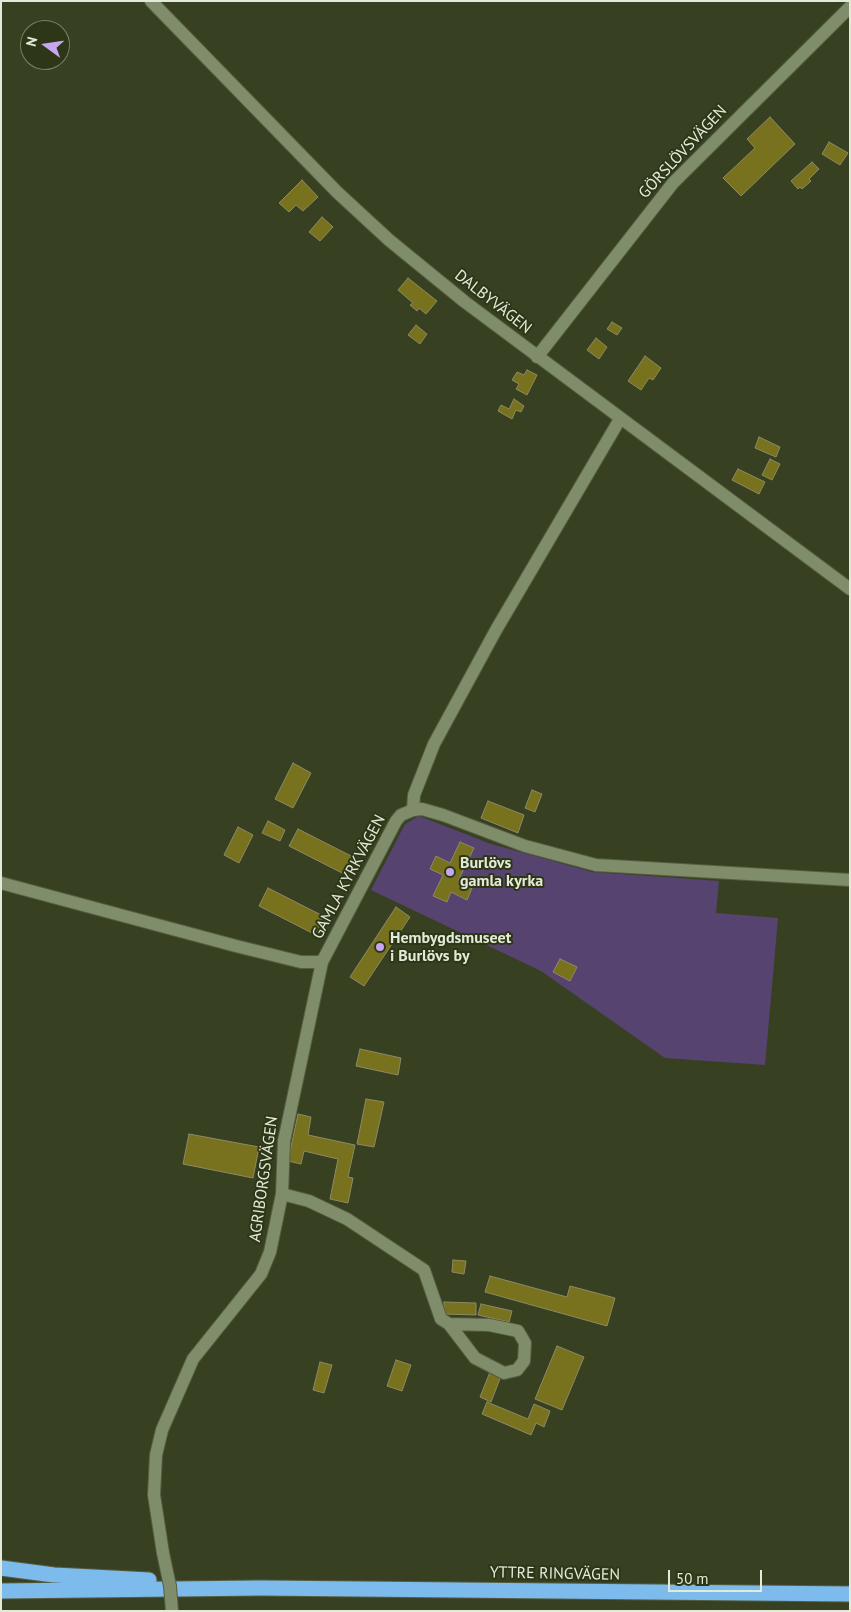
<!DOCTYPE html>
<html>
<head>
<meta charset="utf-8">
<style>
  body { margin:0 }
  #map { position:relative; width:851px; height:1612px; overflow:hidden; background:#374122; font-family:"PT Sans",sans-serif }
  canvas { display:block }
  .frame { position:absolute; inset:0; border:2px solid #e3ead8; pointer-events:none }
  .north { position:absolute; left:20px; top:20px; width:50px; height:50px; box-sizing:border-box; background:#2d3717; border:1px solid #767f64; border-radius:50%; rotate:284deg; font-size:14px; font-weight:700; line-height:20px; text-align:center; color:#e3ead8 }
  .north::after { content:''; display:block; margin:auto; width:18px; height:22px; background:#c6a6f0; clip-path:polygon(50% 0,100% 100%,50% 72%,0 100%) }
  .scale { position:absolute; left:668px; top:1570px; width:94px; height:22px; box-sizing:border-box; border:2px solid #e3ead8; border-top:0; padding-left:6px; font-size:15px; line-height:18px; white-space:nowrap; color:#e3ead8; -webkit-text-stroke:4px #2d3717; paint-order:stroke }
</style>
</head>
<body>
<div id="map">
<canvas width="851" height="1612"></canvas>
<div class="frame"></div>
<div class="north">N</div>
<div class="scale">50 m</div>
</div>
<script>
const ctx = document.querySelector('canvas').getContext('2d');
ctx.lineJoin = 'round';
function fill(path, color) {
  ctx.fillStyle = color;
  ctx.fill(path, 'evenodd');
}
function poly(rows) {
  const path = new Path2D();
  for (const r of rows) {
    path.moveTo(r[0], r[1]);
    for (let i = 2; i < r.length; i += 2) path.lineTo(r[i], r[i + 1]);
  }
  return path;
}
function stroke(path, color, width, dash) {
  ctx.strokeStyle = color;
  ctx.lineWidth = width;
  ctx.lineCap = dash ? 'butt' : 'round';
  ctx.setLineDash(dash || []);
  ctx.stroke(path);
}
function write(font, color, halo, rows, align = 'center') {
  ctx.font = font + ' "PT Sans",sans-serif';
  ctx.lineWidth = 4;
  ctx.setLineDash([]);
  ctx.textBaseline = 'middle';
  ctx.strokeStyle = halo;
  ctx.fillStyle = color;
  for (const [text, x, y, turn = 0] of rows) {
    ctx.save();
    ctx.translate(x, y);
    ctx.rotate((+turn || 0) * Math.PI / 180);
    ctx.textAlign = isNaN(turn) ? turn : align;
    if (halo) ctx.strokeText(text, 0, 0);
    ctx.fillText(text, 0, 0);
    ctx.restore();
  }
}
const green = poly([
  [419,816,491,844,592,872,719,881,716,913,778,918,765,1065,665,1058,541,971,371,890,405,824]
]);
const building = poly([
  [770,117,795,144,741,196,723,178,755,148,747,139,770,117],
  [829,142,848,153,840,165,822,154,829,142],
  [812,162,819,169,809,179,811,181,802,189,800,187,798,189,791,181,812,162],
  [302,180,318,197,303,211,296,205,289,212,279,203,302,180],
  [322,217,333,227,320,241,309,232,322,217],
  [408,278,437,301,426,314,419,308,417,311,410,305,413,303,398,290,408,278],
  [612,322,622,328,617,335,607,329,612,322],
  [416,325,427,334,420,344,408,335,416,325],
  [596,338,607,347,599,359,587,350,596,338],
  [645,356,661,368,653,380,649,378,641,390,628,381,645,356],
  [527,370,537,375,527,395,516,389,519,384,512,380,517,372,524,375,527,370],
  [514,399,524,406,521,412,516,410,512,419,498,411,501,405,509,409,514,399],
  [759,437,780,447,776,457,755,448,759,437],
  [770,459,780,464,772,480,762,475,770,459],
  [738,469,765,482,759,494,732,480,738,469],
  [293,763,311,773,293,808,275,799,293,763],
  [532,790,542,794,535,812,525,808,532,790],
  [488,801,524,815,518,833,481,818,488,801],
  [268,821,285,830,280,841,262,833,268,821],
  [238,827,253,835,239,863,224,855,238,827],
  [298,829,357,859,348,876,289,846,298,829],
  [460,842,474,848,458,881,472,888,467,900,451,892,447,902,433,896,443,875,430,869,436,856,450,863,460,842],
  [268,888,327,918,318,936,259,906,268,888],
  [396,907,410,917,364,986,350,977,396,907],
  [560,959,577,967,570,981,553,972,560,959],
  [360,1049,401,1058,398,1075,356,1066,360,1049],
  [366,1099,384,1102,374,1147,357,1144,366,1099],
  [298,1114,311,1117,308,1135,355,1145,348,1177,353,1178,348,1203,330,1199,338,1159,304,1151,301,1164,288,1161,298,1114],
  [189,1134,259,1147,253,1178,183,1164,189,1134],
  [453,1260,466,1261,464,1274,452,1272,453,1260],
  [490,1276,567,1297,570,1286,615,1298,607,1326,485,1292,490,1276],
  [444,1302,476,1303,476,1315,444,1314,444,1302],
  [481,1304,512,1311,509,1322,478,1315,481,1304],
  [557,1346,584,1357,562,1410,535,1399,557,1346],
  [396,1360,411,1365,402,1391,387,1386,396,1360],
  [320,1362,332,1365,324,1393,313,1390,320,1362],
  [490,1372,501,1376,491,1402,480,1397,490,1372],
  [487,1402,528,1419,534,1404,550,1411,544,1427,536,1423,531,1435,482,1414,487,1402]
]);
const minor = poly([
  [413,810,414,795,434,744,496,630,620,419],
  [282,1194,309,1201,347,1219,424,1270,441,1319,449,1324,475,1358,504,1373,517,1370,524,1361,525,1343,518,1331,489,1325,449,1324],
  [163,1553,154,1495,156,1455,162,1430,193,1359,261,1274,270,1252,282,1194,284,1141,322,962]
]);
const tertiary = poly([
  [537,357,673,183,850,7],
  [1,883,236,946,301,962,322,962,396,821,401,815,413,810,422,809,443,815,525,846,596,865,850,880]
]);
const secondary = poly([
  [151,1,337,192,389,240,465,302,850,589]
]);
const motorway = poly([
  [1,1568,54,1575,149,1580],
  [1,1591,261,1588,850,1594]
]);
const minorBridge = poly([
  [163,1553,170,1586,172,1611]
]);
const markers = [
  [450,872,5,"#c6a6f0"],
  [380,947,5,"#c6a6f0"]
];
const streetNames = [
  ["GÖRSLÖVSVÄGEN",683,152,-47],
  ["DALBYVÄGEN",493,302,38],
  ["GAMLA KYRKVÄGEN",349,877,-62],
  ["AGRIBORGSVÄGEN",264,1179,-82],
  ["YTTRE RINGVÄGEN",555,1574,1]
];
const poiNames = [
  ["Burlövs",460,863],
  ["gamla kyrka",460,881],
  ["Hembygdsmuseet",390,938],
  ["i Burlövs by",390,956]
];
fill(green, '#574370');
fill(building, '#78711d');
stroke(building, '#8d8a65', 1);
stroke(minor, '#555e42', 14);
stroke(tertiary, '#555e42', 14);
stroke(secondary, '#555e42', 14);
stroke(motorway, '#555e42', 17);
stroke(minor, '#808d6a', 12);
stroke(tertiary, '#808d6a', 12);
stroke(secondary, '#808d6a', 12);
stroke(motorway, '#7dbbed', 15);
stroke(minorBridge, '#555e42', 14, []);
stroke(minorBridge, '#808d6a', 12);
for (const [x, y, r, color] of markers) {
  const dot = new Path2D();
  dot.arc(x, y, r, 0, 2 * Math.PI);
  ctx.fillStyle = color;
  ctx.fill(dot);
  stroke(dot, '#2d3717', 2);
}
write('16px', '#e3ead8', '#2d3717', streetNames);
write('bold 16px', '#e3ead8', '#2d3717', poiNames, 'left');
</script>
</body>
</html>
